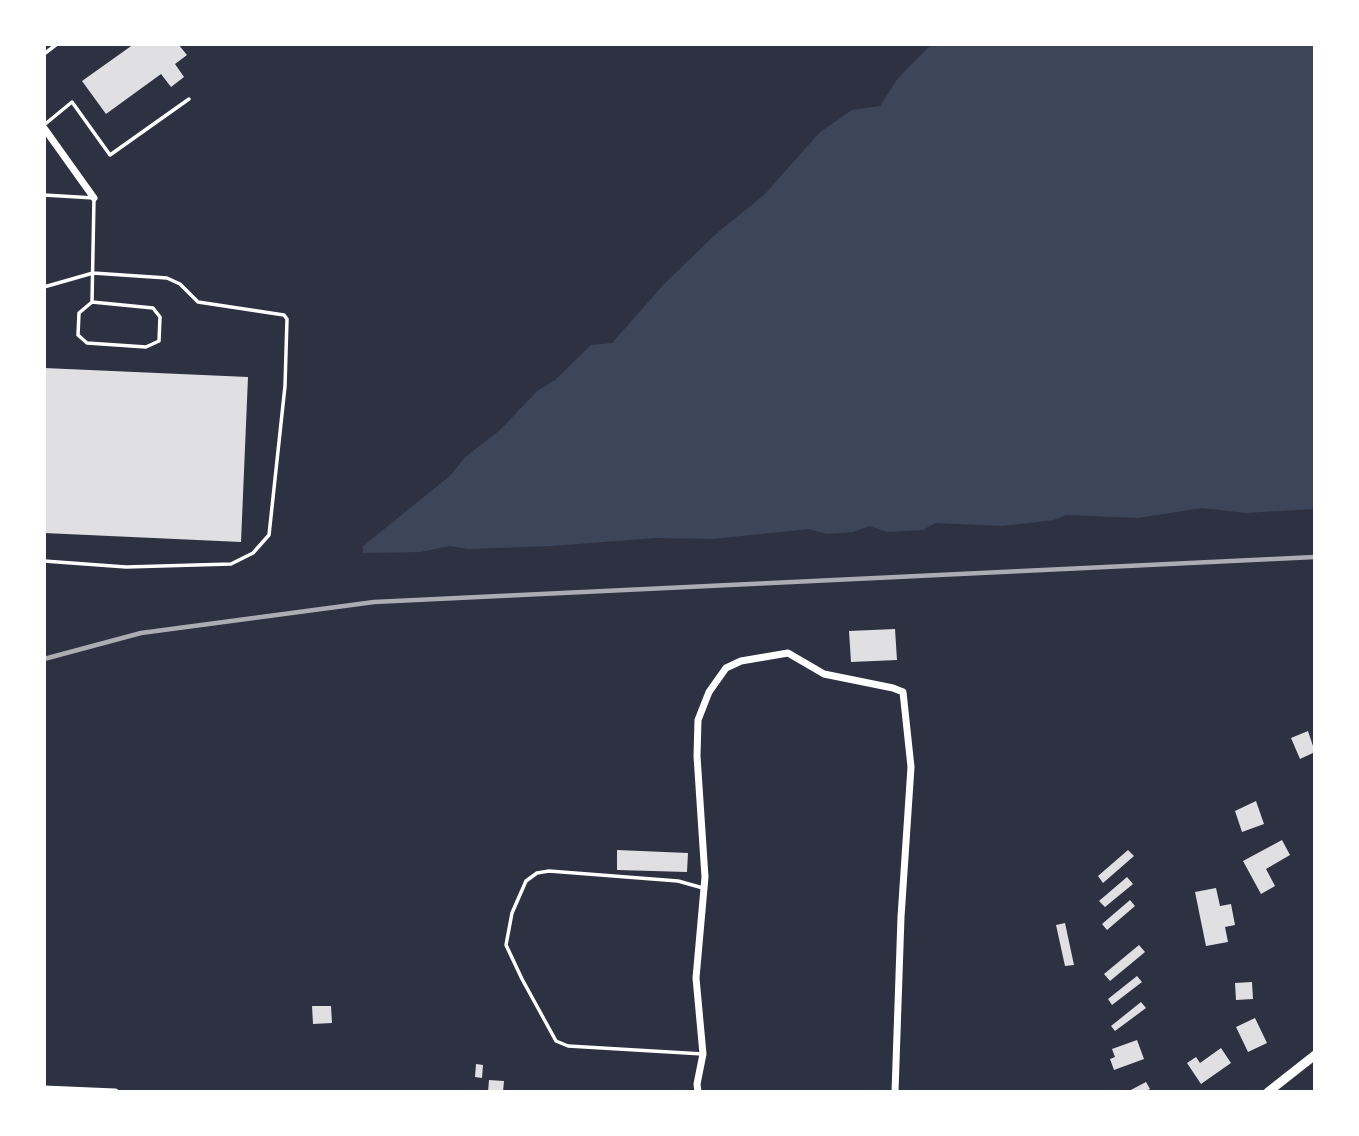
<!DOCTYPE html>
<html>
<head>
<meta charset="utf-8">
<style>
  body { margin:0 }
  #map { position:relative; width:1359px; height:1136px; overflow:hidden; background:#2d3142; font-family:"Public Sans",sans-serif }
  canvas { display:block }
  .frame { position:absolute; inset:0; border:46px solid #fff; pointer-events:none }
</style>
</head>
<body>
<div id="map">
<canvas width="1359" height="1136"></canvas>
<div class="frame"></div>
</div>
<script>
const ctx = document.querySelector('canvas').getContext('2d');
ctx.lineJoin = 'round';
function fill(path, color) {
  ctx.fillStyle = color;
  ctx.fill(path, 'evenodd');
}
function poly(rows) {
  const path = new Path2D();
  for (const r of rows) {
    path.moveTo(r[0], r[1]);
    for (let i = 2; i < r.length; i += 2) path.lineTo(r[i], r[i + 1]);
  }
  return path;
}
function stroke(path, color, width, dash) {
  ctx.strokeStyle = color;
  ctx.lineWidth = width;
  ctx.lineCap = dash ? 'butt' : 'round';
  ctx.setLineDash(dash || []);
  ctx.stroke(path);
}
const green = poly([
  [932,44,1315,44,1315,509,1245,513,1202,508,1138,518,1066,515,1054,520,1002,526,935,523,923,530,887,532,870,526,853,532,827,534,809,529,713,539,655,538,553,546,468,549,449,546,421,552,363,553,363,546,451,475,464,458,500,430,537,391,555,380,591,345,612,343,664,284,717,233,764,195,820,132,852,110,880,106,898,78]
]);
const building = poly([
  [134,44,178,44,187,55,175,64,184,77,171,87,161,74,106,114,82,81],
  [44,368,248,377,241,542,44,533],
  [895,629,897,660,851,662,849,631],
  [1308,731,1315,752,1300,759,1291,738],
  [1256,801,1264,824,1242,832,1235,811],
  [1282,840,1290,855,1266,869,1275,886,1261,894,1243,861],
  [617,850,688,853,687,872,617,870],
  [1128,850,1134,856,1103,883,1098,876],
  [1127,877,1133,884,1105,907,1099,901],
  [1216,888,1220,906,1231,904,1235,925,1225,927,1228,942,1206,946,1195,892],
  [1130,900,1135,906,1107,930,1102,924],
  [1065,923,1074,965,1065,966,1056,925],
  [1139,945,1145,952,1110,981,1104,974],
  [1137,976,1142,982,1112,1005,1108,999],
  [1252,982,1253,999,1236,1000,1235,983],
  [1141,1002,1146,1008,1115,1031,1111,1026],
  [312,1006,331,1006,332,1023,313,1024],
  [1255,1018,1267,1043,1248,1052,1236,1027],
  [1137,1040,1144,1059,1114,1070,1110,1059,1115,1057,1112,1049],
  [1221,1048,1231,1063,1201,1084,1187,1063,1196,1057,1200,1063],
  [476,1064,483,1065,482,1078,475,1077],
  [489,1080,504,1081,503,1092,488,1092],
  [1146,1082,1150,1089,1144,1092,1127,1092]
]);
const service = poly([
  [44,54,57,44],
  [44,125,72,102,110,155,189,99],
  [44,195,94,198,92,302,79,313,78,335,87,343,146,347,159,341,160,317,153,308,92,302],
  [44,287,93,273,167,278,180,284,198,302,284,315,287,319,285,386,269,535,253,553,231,564,126,567,44,561],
  [703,1054,568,1046,556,1041,522,979,506,945,512,913,526,881,537,873,549,871,678,881,703,888]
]);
const minor = poly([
  [44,128,94,198],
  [44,1089,115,1092],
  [698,1092,697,1084,703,1054,696,978,705,877,697,756,698,720,709,692,726,668,741,661,788,653,824,674,893,688,903,692,911,767,901,917,895,1092]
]);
const tertiary = poly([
  [1268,1092,1315,1055]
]);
const rail = poly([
  [44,659,141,633,374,602,1315,557]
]);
fill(green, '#3c4559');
fill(building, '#e0e0e3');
stroke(service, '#fff', 3.5);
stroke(minor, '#fff', 7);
stroke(tertiary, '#fff', 9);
stroke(rail, '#abadb3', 4.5);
</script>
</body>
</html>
